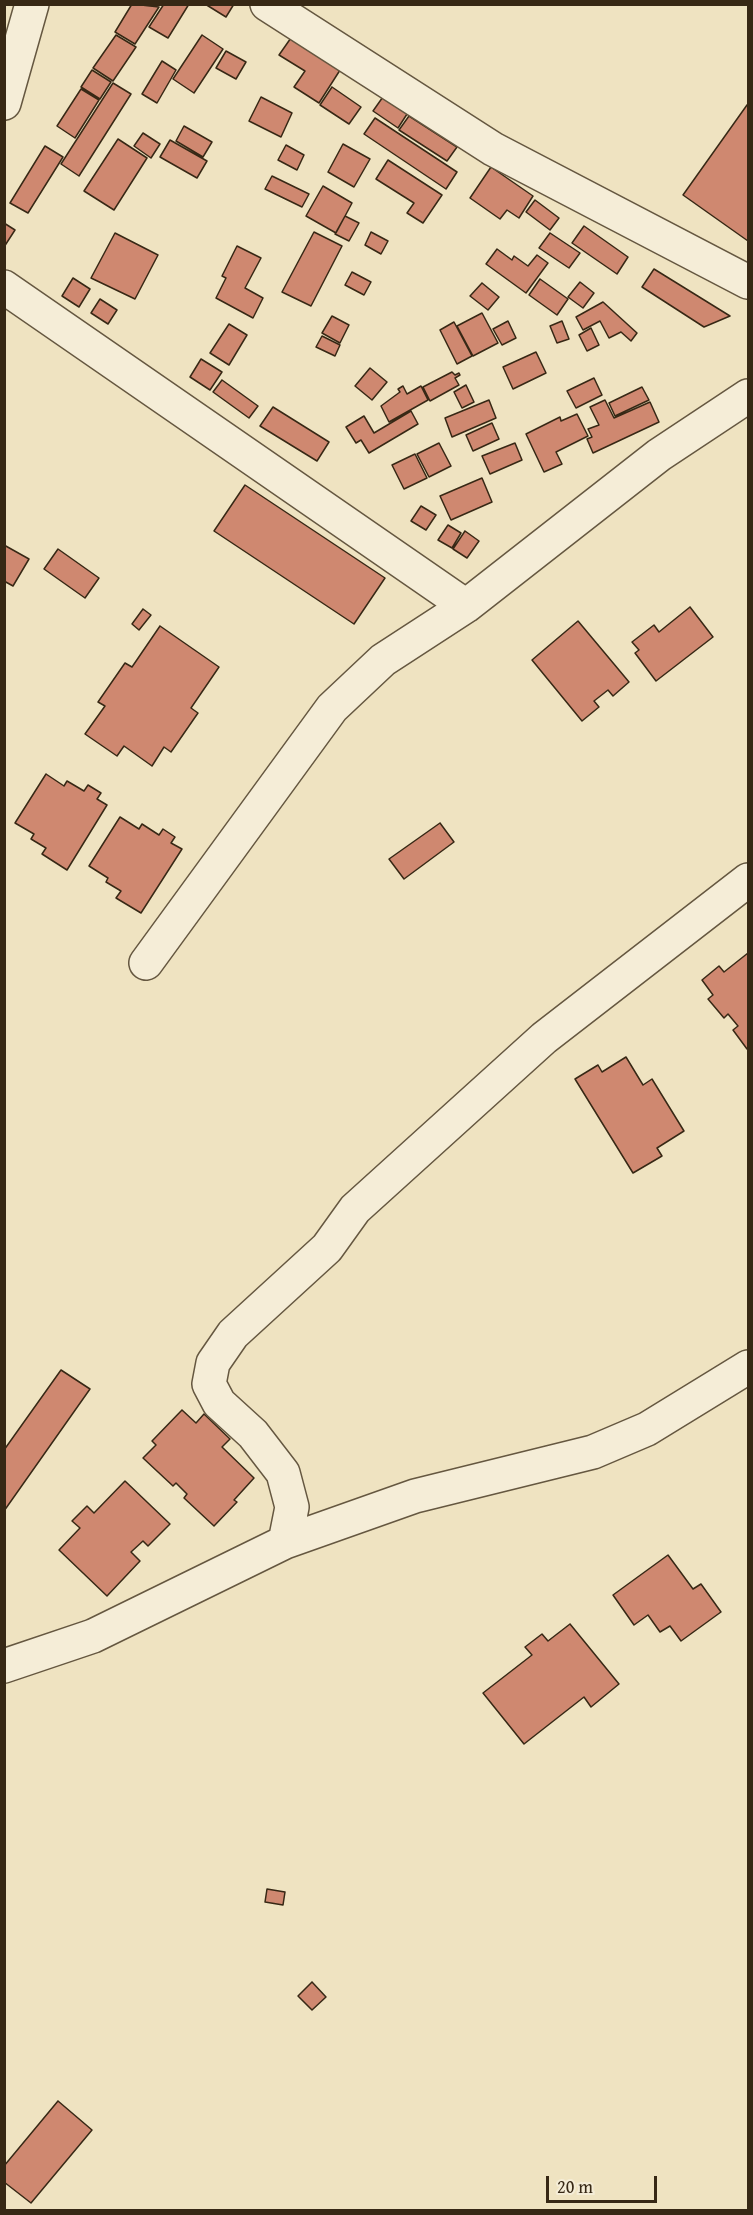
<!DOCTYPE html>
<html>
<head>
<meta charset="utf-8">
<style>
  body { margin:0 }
  #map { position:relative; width:753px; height:2215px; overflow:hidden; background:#efe3c1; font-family:"Gentium Book Plus",serif }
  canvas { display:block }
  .frame { position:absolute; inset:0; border:6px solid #372815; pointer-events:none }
  .scale { position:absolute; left:546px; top:2176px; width:111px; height:27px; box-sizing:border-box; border:3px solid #372815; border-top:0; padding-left:8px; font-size:18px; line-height:21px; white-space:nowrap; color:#372815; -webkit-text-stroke:4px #f5edd7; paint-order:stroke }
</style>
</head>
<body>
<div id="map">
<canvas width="753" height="2215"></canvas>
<div class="frame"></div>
<div class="scale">20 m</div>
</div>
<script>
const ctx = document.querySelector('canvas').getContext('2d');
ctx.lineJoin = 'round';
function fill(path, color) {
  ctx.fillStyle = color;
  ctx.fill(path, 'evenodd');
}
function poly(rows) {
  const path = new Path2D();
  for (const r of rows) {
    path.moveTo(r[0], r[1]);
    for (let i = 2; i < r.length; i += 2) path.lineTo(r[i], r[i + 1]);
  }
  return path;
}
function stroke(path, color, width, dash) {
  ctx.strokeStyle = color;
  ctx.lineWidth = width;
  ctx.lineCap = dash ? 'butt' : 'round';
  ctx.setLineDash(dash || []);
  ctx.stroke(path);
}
const building = poly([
  [132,4,159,7,135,44,115,32,132,4],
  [164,4,189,4,168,38,149,27,164,4],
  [205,4,234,4,226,17,205,4],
  [116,35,136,47,113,81,93,68,116,35],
  [202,35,223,49,194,93,173,79,202,35],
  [293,35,342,67,319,103,294,87,305,71,279,55,293,35],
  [226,51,246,62,236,79,216,68,226,51],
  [162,61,176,70,157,103,142,94,162,61],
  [92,70,111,82,100,99,81,87,92,70],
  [113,83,131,94,79,176,61,164,113,83],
  [332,87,361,107,349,124,320,105,332,87],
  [81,89,99,100,75,138,57,126,81,89],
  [385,94,409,111,398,128,373,111,385,94],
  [261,97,292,113,281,137,249,121,261,97],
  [747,105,748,106,748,241,683,195,747,105],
  [409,116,457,147,447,161,399,130,409,116],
  [375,118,457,172,446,189,364,134,375,118],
  [184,126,212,142,203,157,176,141,184,126],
  [143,133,160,144,151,158,134,146,143,133],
  [118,139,147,158,114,210,84,191,118,139],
  [170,140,207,161,197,178,160,157,170,140],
  [343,144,370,159,354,187,328,172,343,144],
  [286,145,304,155,297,170,278,160,286,145],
  [45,146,63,157,28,213,10,203,45,146],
  [388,160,442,195,423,223,407,213,414,203,376,179,388,160],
  [491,167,533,196,519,218,507,210,500,219,470,198,491,167],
  [272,176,309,194,302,207,265,189,272,176],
  [323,186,352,203,336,233,306,216,323,186],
  [535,200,559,218,550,230,526,212,535,200],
  [345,216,359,223,349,241,335,234,345,216],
  [4,223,15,230,4,247,4,223],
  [584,226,628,257,617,274,572,243,584,226],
  [314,232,342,246,311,306,282,292,314,232],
  [371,232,388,241,381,254,365,245,371,232],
  [115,233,158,255,135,299,91,278,115,233],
  [550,233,580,253,569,268,539,248,550,233],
  [237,246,261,258,245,288,263,298,253,318,216,298,226,278,222,276,237,246],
  [497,249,512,260,514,256,528,266,537,255,548,263,526,293,486,264,497,249],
  [654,269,730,316,704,327,642,287,654,269],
  [352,272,371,282,364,295,345,285,352,272],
  [73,278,90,289,79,307,62,296,73,278],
  [540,279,568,299,557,315,529,295,540,279],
  [580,282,594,293,583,308,568,297,580,282],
  [482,283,499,297,488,310,470,296,482,283],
  [100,299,117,310,108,324,91,313,100,299],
  [603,302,637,333,631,341,621,332,609,338,600,321,583,330,576,317,603,302],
  [482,313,498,343,473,356,457,326,482,313],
  [332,316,349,325,340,343,322,333,332,316],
  [508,321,516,338,502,345,493,329,508,321],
  [562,321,569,339,557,343,550,326,562,321],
  [454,322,472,356,457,364,440,330,454,322],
  [229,324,247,335,229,365,210,353,229,324],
  [591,328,599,345,587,351,579,335,591,328],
  [322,336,340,345,335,356,316,347,322,336],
  [536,352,546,373,513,389,503,367,536,352],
  [201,359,222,372,210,390,190,377,201,359],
  [370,368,387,382,372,400,355,386,370,368],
  [452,372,455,375,459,373,460,375,455,378,459,385,430,401,423,387,452,372],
  [594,378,602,395,576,408,567,391,594,378],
  [222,380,258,406,249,418,213,392,222,380],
  [466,385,474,402,462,408,454,392,466,385],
  [403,386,407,394,421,386,428,400,389,422,381,406,400,392,398,389,403,386],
  [642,387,649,400,615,416,609,403,642,387],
  [489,400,496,418,452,437,445,418,489,400],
  [605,400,614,418,650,402,659,422,593,453,587,439,592,437,588,429,599,425,590,407,605,400],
  [273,407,329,442,317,461,260,426,273,407],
  [411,411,418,424,369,453,361,440,356,443,346,427,364,416,374,433,411,411],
  [577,414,588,436,556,452,562,464,544,472,526,434,560,417,561,421,577,414],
  [492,423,499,439,473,451,466,435,492,423],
  [439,443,451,466,429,477,417,454,439,443],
  [515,443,522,460,490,474,482,456,515,443],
  [415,454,427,478,404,489,392,465,415,454],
  [482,478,492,502,451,520,440,496,482,478],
  [245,485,385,578,354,624,214,531,245,485],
  [421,506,436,515,426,530,411,521,421,506],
  [448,525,461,533,452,548,438,540,448,525],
  [465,531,479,541,467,558,453,549,465,531],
  [4,545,29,559,13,586,4,581,4,545],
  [58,549,99,578,85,598,44,569,58,549],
  [690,607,713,637,656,681,635,653,639,650,632,642,654,625,659,632,690,607],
  [143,609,151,615,139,630,132,624,143,609],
  [578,621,629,682,613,696,608,690,594,701,599,707,582,721,532,660,578,621],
  [160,626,219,667,191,708,198,713,171,752,164,747,152,766,124,746,117,756,85,734,105,706,98,702,125,663,132,667,160,626],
  [46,774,64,786,67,781,84,791,88,785,101,793,97,799,107,805,67,870,42,854,46,848,31,839,34,834,15,823,46,774],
  [120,817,139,829,142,824,159,835,163,829,175,837,171,843,182,849,141,913,116,898,121,891,106,882,108,878,89,866,120,817],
  [440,823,454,842,404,879,389,859,440,823],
  [748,953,748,1048,747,1049,733,1030,738,1026,728,1014,724,1018,708,999,713,995,702,980,719,966,724,972,748,953],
  [626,1057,643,1085,652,1079,684,1131,657,1148,662,1156,633,1173,575,1079,598,1065,602,1072,626,1057],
  [61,1370,90,1389,4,1511,4,1450,61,1370],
  [182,1410,196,1423,204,1414,230,1439,222,1447,254,1478,234,1500,237,1502,214,1526,184,1498,187,1494,176,1483,173,1486,143,1458,156,1445,152,1441,182,1410],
  [125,1481,170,1524,148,1546,143,1541,131,1552,140,1561,107,1596,59,1550,80,1528,72,1521,87,1506,94,1513,125,1481],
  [668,1555,693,1589,701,1584,721,1612,681,1641,670,1626,660,1632,648,1615,634,1625,613,1595,668,1555],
  [570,1624,619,1684,591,1707,584,1697,524,1744,483,1693,532,1655,525,1647,542,1634,548,1641,570,1624],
  [267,1889,285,1892,283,1905,265,1902,267,1889],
  [312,1982,326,1997,312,2010,298,1996,312,1982],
  [58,2101,92,2130,31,2203,4,2182,4,2166,58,2101]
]);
const minor = poly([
  [267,4,493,149,748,282],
  [4,103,32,4],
  [4,287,466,606],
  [146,963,332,708,383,660,466,606,659,455,748,396],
  [285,1542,292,1507,283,1473,253,1434,219,1403,209,1384,213,1363,233,1334,327,1248,355,1209,544,1038,748,880],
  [4,1666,93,1636,285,1542,415,1496,593,1452,647,1429,748,1367]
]);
fill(building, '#cf8870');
stroke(building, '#372815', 1.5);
stroke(minor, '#655740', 36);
stroke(minor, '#f5edd7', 33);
</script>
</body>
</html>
